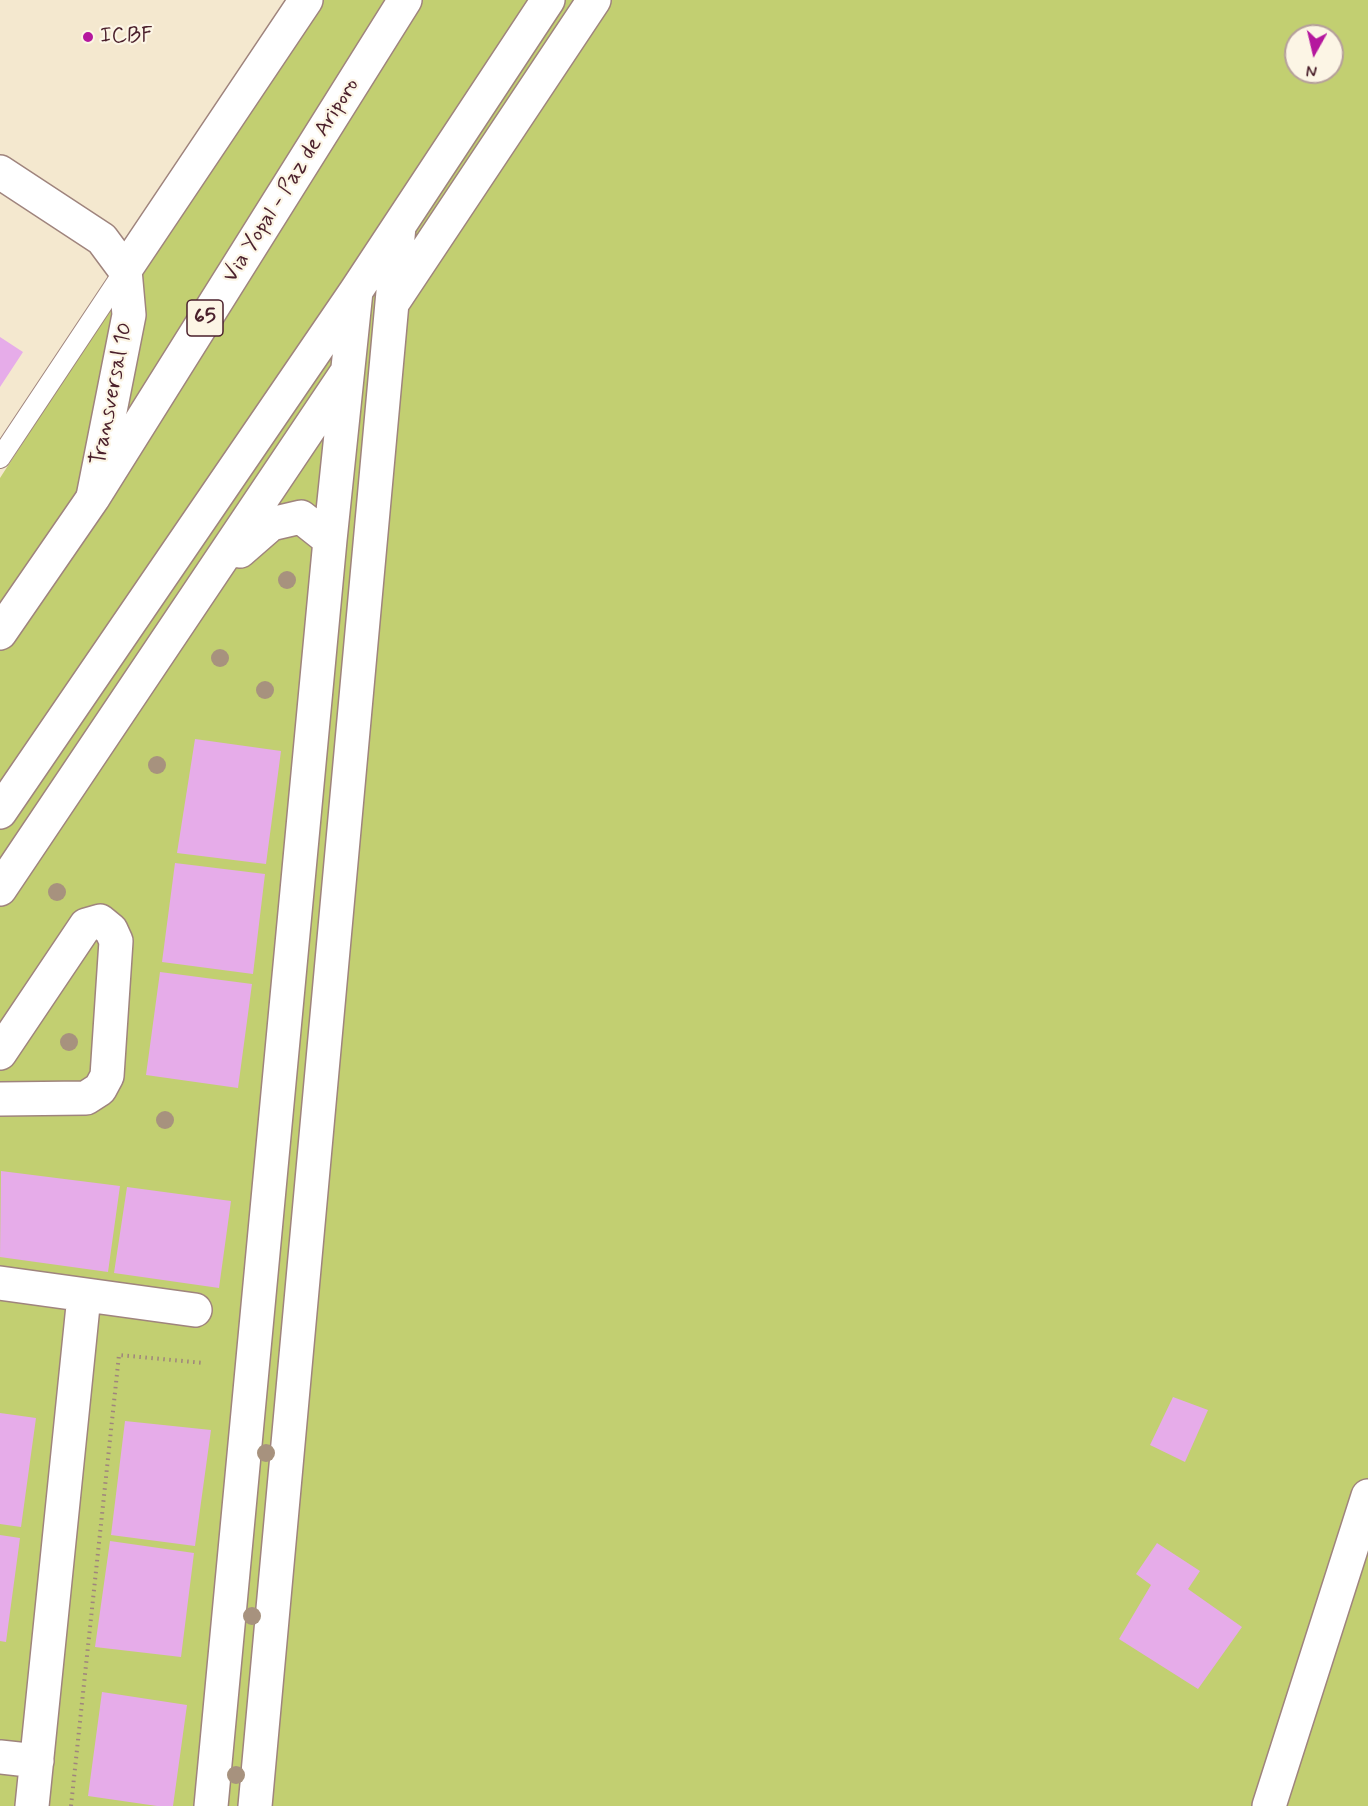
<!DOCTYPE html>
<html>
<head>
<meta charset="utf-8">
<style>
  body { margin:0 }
  #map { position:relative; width:1368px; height:1806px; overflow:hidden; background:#f4e8cf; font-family:Mynerve,sans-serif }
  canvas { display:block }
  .north { position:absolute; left:1284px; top:24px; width:60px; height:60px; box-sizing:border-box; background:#fcf5e5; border:2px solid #b59f9b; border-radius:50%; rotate:188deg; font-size:16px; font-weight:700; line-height:24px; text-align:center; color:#4a1f2b }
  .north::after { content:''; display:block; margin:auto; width:21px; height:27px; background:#b5179e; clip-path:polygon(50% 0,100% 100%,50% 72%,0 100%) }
</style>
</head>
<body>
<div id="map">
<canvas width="1368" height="1806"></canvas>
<div class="north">N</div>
</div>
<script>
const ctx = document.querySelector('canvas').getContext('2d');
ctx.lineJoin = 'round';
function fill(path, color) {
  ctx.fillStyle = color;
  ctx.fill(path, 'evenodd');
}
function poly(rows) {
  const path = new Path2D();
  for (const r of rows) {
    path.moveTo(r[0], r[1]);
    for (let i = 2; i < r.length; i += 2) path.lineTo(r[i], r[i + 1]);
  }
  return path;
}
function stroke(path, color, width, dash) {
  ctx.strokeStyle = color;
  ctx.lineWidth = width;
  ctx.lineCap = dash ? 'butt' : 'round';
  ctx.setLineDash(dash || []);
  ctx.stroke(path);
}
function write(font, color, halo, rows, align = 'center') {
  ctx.font = font + ' Mynerve,sans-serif';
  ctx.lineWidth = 4.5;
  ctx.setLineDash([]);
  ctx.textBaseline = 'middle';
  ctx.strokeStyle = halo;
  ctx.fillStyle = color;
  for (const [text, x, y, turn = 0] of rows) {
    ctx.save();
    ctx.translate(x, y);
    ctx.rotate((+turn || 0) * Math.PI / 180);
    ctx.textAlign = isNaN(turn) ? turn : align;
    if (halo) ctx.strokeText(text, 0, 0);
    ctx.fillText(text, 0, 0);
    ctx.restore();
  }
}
const green = poly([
  [318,0,1368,0,1368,1806,0,1806,0,478,119,294],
  [1296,36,1332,36,1332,72,1296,72]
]);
const building = poly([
  [0,337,23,352,0,387],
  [195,739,281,751,266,864,177,853],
  [175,863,265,874,253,974,162,962],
  [160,972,252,984,238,1088,146,1075],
  [1,1171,120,1186,108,1272,0,1257],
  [127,1187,231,1201,219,1288,114,1273],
  [1173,1397,1208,1410,1185,1462,1150,1445],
  [0,1413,36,1418,21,1527,0,1524],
  [125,1421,211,1430,195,1546,111,1535],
  [0,1535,20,1538,6,1642,0,1641],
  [110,1541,194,1553,181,1657,95,1647],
  [1157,1543,1200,1571,1188,1589,1242,1627,1198,1689,1119,1639,1151,1585,1136,1574],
  [102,1692,187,1705,173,1806,157,1806,88,1796]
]);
const path = poly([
  [71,1806,119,1355,204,1363]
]);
const service = poly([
  [0,458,125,270]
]);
const minor = poly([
  [0,172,102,239,125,270,129,315,93,497],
  [125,270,306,0],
  [395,299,594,0],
  [240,551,271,524,301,517,330,540],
  [0,812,356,291,548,0],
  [0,889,345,375],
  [0,1053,86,925,100,921,111,930,116,941,107,1076,100,1089,86,1098,0,1099],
  [0,1283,195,1310],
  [0,1757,37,1761],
  [32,1806,84,1296],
  [211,1806,330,540,356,291],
  [255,1806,399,226],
  [1269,1806,1368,1496]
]);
const primary = poly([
  [0,633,93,498,405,0]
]);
const trees = [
  [287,580],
  [220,658],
  [265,690],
  [157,765],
  [57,892],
  [69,1042],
  [165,1120],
  [266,1453],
  [252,1616],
  [236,1775]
];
const markers = [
  [88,37,6,"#b5179e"]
];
const shields = [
  [205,318,36]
];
const shieldNames = [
  ["65",205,318]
];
const poiNames = [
  ["ICBF",100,37]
];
const streetNames = [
  ["Via Yopal - Paz de Ariporo",292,181,-58],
  ["Transversal 10",113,394,-79]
];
fill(green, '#c2cf71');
fill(building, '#e6ace9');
stroke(service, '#9f847d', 22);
stroke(minor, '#9f847d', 36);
stroke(primary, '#9f847d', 36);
stroke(path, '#9f847d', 4, [1.5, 4.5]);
stroke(service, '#fff', 20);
stroke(minor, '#fff', 33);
stroke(primary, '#fff', 33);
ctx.fillStyle = '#a7927e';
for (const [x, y] of trees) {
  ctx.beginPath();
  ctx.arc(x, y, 9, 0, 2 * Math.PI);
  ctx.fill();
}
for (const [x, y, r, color] of markers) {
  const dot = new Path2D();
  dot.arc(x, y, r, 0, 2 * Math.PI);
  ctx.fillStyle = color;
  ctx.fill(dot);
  stroke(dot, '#fcf5e5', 2);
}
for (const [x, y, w] of shields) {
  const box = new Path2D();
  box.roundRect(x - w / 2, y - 18, w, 36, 4.5);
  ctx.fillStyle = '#fcf5e5';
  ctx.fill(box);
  stroke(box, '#4a1f2b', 1.5);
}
write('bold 21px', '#4a1f2b', null, shieldNames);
write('22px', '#4a1f2b', '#fcf5e5', poiNames, 'left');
write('22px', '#4a1f2b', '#fcf5e5', streetNames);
</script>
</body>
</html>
